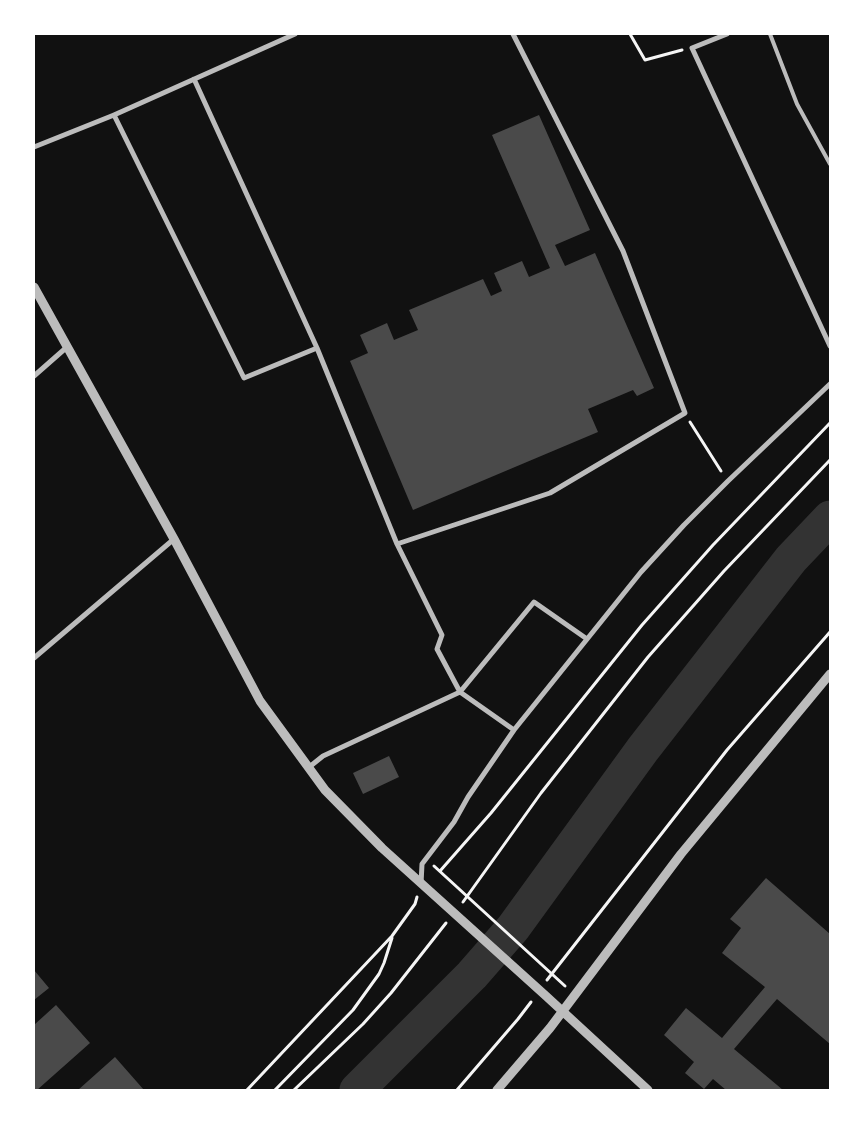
<!DOCTYPE html>
<html>
<head>
<meta charset="utf-8">
<style>
  body { margin:0 }
  #map { position:relative; width:864px; height:1124px; overflow:hidden; background:#111; font-family:"Exo 2",sans-serif }
  canvas { display:block }
  .frame { position:absolute; inset:0; border:35px solid #fff; pointer-events:none }
</style>
</head>
<body>
<div id="map">
<canvas width="864" height="1124"></canvas>
<div class="frame"></div>
</div>
<script>
const ctx = document.querySelector('canvas').getContext('2d');
ctx.lineJoin = 'round';
function poly(rows) {
  const path = new Path2D();
  for (const r of rows) {
    path.moveTo(r[0], r[1]);
    for (let i = 2; i < r.length; i += 2) path.lineTo(r[i], r[i + 1]);
  }
  return path;
}
function stroke(path, color, width, dash) {
  ctx.strokeStyle = color;
  ctx.lineWidth = width;
  ctx.lineCap = dash ? 'butt' : 'round';
  ctx.setLineDash(dash || []);
  ctx.stroke(path);
}
function fill(path, color) {
  ctx.fillStyle = color;
  ctx.fill(path, 'evenodd');
}
const river = poly([
  [357,1090,472,975,513,928,643,749,791,559,830,518]
]);
const building = poly([
  [539,115,590,230,555,245,565,266,595,253,654,388,637,396,633,390,588,409,598,432,413,510,350,361,368,353,360,335,387,323,394,340,418,330,409,310,483,279,491,296,502,291,494,273,522,261,529,277,550,268,492,135],
  [389,756,399,777,363,794,353,773],
  [766,878,830,934,830,1044,777,999,734,1049,783,1090,726,1090,713,1079,704,1089,685,1073,694,1062,664,1035,686,1008,722,1038,765,987,722,953,741,928,730,919],
  [34,970,49,988,34,1000],
  [56,1005,90,1043,37,1090,34,1090,34,1025],
  [115,1057,144,1090,78,1090]
]);
const path = poly([
  [630,34,645,60,682,50],
  [690,422,721,471],
  [434,866,565,986],
  [440,871,491,813,642,625,713,545,830,423],
  [463,902,541,793,648,657,724,571,830,460],
  [547,980,727,750,830,632],
  [247,1090,392,936,415,904,417,897],
  [275,1090,353,1010,379,974,384,963,392,938],
  [294,1090,363,1024,391,993,446,923],
  [457,1090,518,1019,531,1002]
]);
const service = poly([
  [770,34,797,104,830,164]
]);
const minor = poly([
  [727,34,692,48,830,346],
  [194,79,317,348,397,544,550,493,685,413,623,251,513,34],
  [114,115,244,378,317,348],
  [34,147,114,115,295,34],
  [34,376,67,347],
  [397,544,442,635,437,649,460,692,514,730],
  [34,658,174,539],
  [308,768,323,756,460,692,534,602,587,639],
  [421,884,422,864,454,822,468,797,514,730,641,572,684,525,728,481,830,384]
]);
const tertiary = poly([
  [34,287,174,539,260,701,325,790,382,848,546,996,648,1090],
  [497,1090,550,1028,681,854,830,674]
]);
stroke(river, '#333', 35);
fill(building, '#4a4a4a');
stroke(path, '#f5f5f5', 3);
stroke(service, '#bcbcbc', 4);
stroke(minor, '#bcbcbc', 5);
stroke(tertiary, '#bcbcbc', 9);
</script>
</body>
</html>
